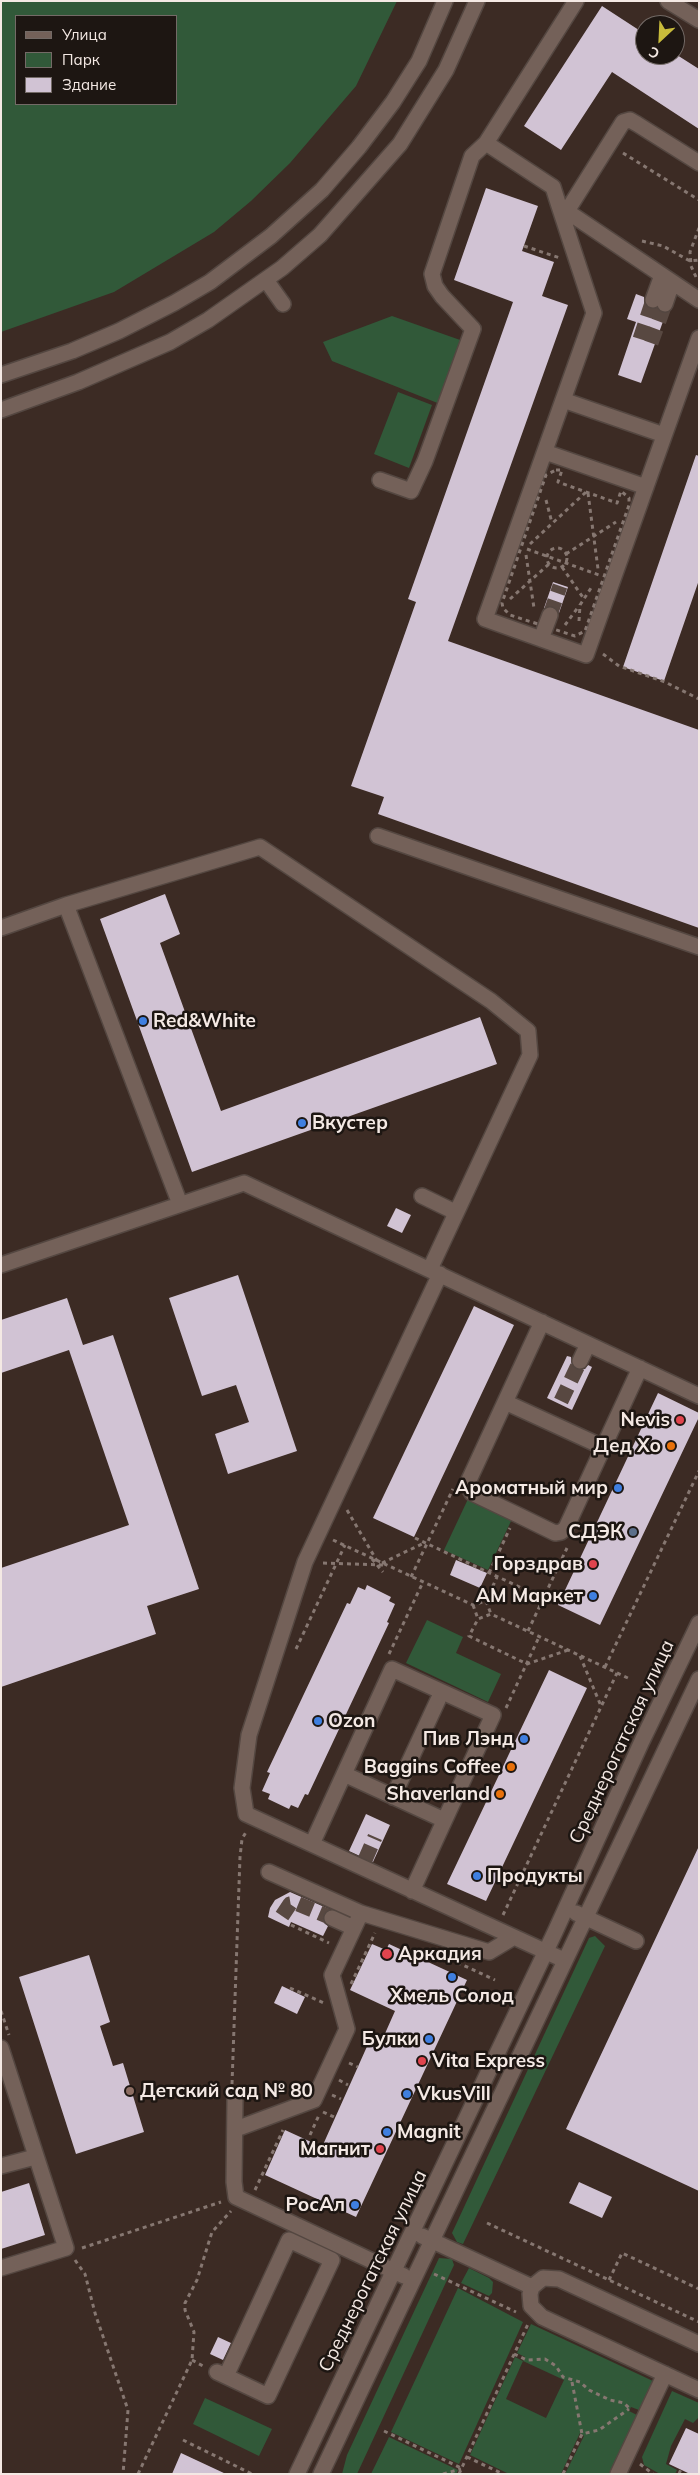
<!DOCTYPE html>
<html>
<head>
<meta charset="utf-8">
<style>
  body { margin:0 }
  #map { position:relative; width:700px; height:2475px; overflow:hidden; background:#3c2b24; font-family:Mulish,sans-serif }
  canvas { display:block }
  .frame { position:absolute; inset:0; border:2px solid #f4e9e4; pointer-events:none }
  .legend { position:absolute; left:15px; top:15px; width:162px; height:90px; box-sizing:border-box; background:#1d1612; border:1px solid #736a66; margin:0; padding:6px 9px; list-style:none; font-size:15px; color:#f4e9e4 }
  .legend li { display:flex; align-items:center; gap:10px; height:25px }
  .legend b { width:25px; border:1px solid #736a66 }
  .north { position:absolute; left:635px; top:15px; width:50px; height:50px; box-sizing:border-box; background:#1d1612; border:1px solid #736a66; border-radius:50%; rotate:205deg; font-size:14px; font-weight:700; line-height:20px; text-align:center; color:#f4e9e4 }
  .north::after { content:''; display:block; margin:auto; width:18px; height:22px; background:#c8bb3b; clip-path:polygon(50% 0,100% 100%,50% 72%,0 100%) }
</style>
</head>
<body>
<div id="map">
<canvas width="700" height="2475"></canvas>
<div class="frame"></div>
<ul class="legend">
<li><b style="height:6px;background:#746159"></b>Улица</li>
<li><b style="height:14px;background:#315939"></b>Парк</li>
<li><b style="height:14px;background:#d1c3d4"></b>Здание</li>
</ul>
<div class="north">С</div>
</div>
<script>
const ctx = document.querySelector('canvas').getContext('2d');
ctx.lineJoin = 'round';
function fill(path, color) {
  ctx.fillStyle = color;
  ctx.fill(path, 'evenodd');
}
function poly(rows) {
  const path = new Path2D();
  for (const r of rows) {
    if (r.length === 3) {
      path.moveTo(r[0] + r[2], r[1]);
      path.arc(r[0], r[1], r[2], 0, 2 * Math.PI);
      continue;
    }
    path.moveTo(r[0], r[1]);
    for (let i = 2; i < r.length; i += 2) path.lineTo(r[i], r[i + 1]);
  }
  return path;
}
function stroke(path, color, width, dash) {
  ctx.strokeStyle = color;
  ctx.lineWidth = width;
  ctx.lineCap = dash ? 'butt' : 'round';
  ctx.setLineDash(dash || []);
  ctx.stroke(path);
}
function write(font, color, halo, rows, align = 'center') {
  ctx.font = font + ' Mulish,sans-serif';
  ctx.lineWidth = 5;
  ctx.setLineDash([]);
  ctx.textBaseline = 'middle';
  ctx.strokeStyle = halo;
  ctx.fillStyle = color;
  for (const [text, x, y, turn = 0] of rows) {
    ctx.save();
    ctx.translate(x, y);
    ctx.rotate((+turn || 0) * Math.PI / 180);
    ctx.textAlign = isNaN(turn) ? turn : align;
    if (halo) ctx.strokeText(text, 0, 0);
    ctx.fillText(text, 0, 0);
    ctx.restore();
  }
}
const green = poly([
  [1,1,397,1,356,86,290,163,251,201,214,232,114,292,1,332],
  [16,16,176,16,176,104,16,104],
  [392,316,463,341,440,404,332,361,323,342],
  [398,392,432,405,409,468,374,454],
  [468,1499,512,1519,488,1570,444,1550],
  [427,1620,463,1637,456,1653,501,1674,488,1702,406,1663],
  [595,1936,605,1946,463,2244,457,2242,452,2233,589,1938],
  [439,2258,452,2259,454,2265,357,2474,342,2474,347,2455],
  [469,2268,489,2278,493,2282,492,2293,489,2296,461,2283],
  [458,2288,523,2322,459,2464,391,2432],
  [531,2324,653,2381,639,2410,631,2407,629,2411,637,2415,609,2474,565,2474,584,2436,580,2433,561,2474,509,2474,470,2455,515,2357,523,2361,525,2357,517,2353],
  [523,2361,564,2380,546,2418,506,2399],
  [672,2391,699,2403,699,2417,693,2423,685,2419,671,2446,666,2464,677,2470,675,2474,660,2474,644,2465,642,2457],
  [205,2398,272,2429,259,2456,193,2424],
  [389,2437,458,2470,456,2474,371,2474]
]);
const building = poly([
  [602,6,645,34,645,55,677,55,699,69,699,129,612,72,561,150,524,126],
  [486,188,538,206,522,251,554,262,542,296,568,305,448,641,699,730,699,928,378,814,384,797,351,786,416,602,408,599,513,302,454,280],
  [636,294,644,297,644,302,649,309,657,308,666,313,641,383,618,375,636,322,627,319],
  [696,455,699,456,699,580,664,681,623,667],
  [553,582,568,587,559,613,553,606,544,608],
  [165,894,180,934,160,943,221,1111,480,1017,497,1064,192,1172,100,919],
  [396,1208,411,1215,402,1233,387,1226],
  [238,1275,297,1451,228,1474,215,1434,249,1422,236,1385,202,1396,169,1298],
  [67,1298,83,1345,113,1335,199,1589,147,1606,156,1634,1,1687,1,1568,129,1525,69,1350,1,1373,1,1320],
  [474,1306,514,1325,414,1537,373,1518],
  [567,1356,571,1357,572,1366,576,1370,585,1369,588,1365,592,1367,572,1410,547,1398],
  [658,1393,699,1413,699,1417,600,1625,558,1605],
  [456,1560,487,1573,480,1588,450,1575],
  [367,1585,391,1597,389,1601,395,1604,387,1622,389,1623,308,1795,305,1794,298,1808,291,1805,289,1809,268,1799,270,1794,262,1791,270,1773,267,1772,347,1603,350,1604,358,1587,365,1590],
  [549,1670,587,1688,486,1901,447,1884],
  [366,1814,390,1825,373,1862,349,1851],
  [699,1846,699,2191,566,2129],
  [290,1892,329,1909,323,1915,324,1923,328,1926,323,1936,291,1922,289,1927,268,1917,270,1908,275,1900],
  [372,1944,386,1950,389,1944,467,1980,356,2217,265,2175,285,2130,322,2147,369,2042,379,2047,395,2011,350,1990],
  [89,1955,110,2022,100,2026,113,2066,123,2063,144,2132,76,2154,19,1977],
  [282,1986,305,1997,297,2014,274,2003],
  [579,2182,612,2197,602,2218,569,2203],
  [29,2183,45,2235,1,2249,1,2192],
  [218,2337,231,2343,223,2360,210,2354],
  [686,2428,699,2434,699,2474,690,2474,669,2464],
  [181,2453,226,2474,172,2474]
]);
const minorTunnel = poly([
  [640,339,653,300],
  [651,343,665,304],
  [550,615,560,586],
  [561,1401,580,1361],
  [365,1860,375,1837],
  [282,1916,290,1904,296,1903,332,1918]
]);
const path = poly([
  [623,153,699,200],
  [642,241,663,246,690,261,699,260],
  [524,246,560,258],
  [696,277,691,266,690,252,699,228],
  [556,470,562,470,558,482,617,503,621,491,629,498,629,505,585,631,575,636,510,615,503,608,502,603,546,475,556,470],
  [588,493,598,569],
  [546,500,552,523],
  [530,544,586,492],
  [557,558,10],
  [527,549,599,575],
  [566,554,616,522],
  [526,555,534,608],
  [562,567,584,599],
  [510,599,549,564],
  [579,621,580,605,591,588],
  [565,625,579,606],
  [603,654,619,666,665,682,699,699],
  [347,1510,377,1561],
  [415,1538,543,1598],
  [333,1540,473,1605,486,1601,497,1577],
  [372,1559,383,1572],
  [323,1563,384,1565],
  [382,1563,424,1543],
  [489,1573,510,1528],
  [411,1577,453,1489],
  [486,1601,491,1614],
  [473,1605,478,1619],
  [528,1631,567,1548],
  [296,1649,345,1545],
  [568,1650,527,1664,469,1636,478,1619,491,1614,630,1679],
  [389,1654,423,1582],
  [580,1656,601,1706],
  [605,1667,699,1471],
  [506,1708,539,1637],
  [503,1915,617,1673],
  [291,1925,329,1943],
  [450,1959,495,1980],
  [351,1984,375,1933],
  [290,1988,324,2003],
  [1,2011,9,2035],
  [349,2063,358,2067],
  [339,2080,348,2085],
  [232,2084,240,1857,242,1839,246,1832],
  [332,2095,341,2099],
  [323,2112,334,2117],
  [310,2135,319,2115],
  [255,2190,283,2130],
  [487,2223,699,2322],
  [82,2248,221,2202],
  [75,2260,85,2274,95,2313,128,2410,123,2474],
  [434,2274,516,2312],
  [609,2280,622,2253,699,2289],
  [514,2354,527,2360,545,2359,556,2366,563,2377,580,2382,589,2390,610,2400,624,2403,630,2409],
  [192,2360,203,2366],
  [572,2382,582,2434],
  [384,2431,461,2468],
  [183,2440,252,2474],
  [467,2457,503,2474],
  [640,2464,653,2474],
  [138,2474,192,2360,194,2332,185,2310,185,2303,197,2280,212,2232,231,2211],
  [443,2474,461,2469],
  [459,2474,528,2324],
  [563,2474,582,2434,599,2430,629,2409],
  [679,2474,681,2469]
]);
const minor = poly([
  [668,1,699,20],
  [486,143,553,187,559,206,699,300],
  [559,206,594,313,485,619,586,655,699,338],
  [567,211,623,122,630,120,637,124,699,163],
  [266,280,283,304],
  [653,300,662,275],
  [665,304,672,283],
  [1,375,72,351,119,331,174,303,210,282,271,236,322,190,359,147,393,102,419,61,445,1],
  [563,400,664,435],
  [1,410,78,382,170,342,208,320,282,268,320,235,400,144,446,70,477,1],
  [545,452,646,487],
  [380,480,411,491,425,461,473,329,442,296,435,286,432,274,472,156,486,143,576,1],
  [541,639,550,615],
  [378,836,699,947],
  [66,905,180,1204],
  [1,928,66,905,260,847,491,1001,528,1031,530,1055,430,1269],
  [422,1196,455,1212],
  [1,1265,244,1183,699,1396],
  [440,1274,305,1562,249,1735,242,1788,246,1814,564,1960],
  [542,1322,469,1480,469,1488,472,1493,516,1514,555,1533,561,1532,566,1528,640,1368],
  [580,1361,588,1344],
  [505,1402,603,1447],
  [344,1774,444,1820],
  [393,1797,438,1700],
  [312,1844,392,1669,493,1715,412,1891],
  [269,1872,361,1913,489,1952,514,1937],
  [576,1913,636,1941],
  [332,1918,354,1928],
  [1,2048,66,2248,1,2268],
  [235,2100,234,2182,236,2197,404,2276],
  [236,2129,314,2100,347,2029,332,1975,361,1913],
  [1,2166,35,2157],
  [422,2236,532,2287],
  [699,2344,559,2279,543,2278,532,2287,530,2294,531,2306,542,2317,699,2390],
  [217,2372,268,2396,332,2260,289,2240,226,2376],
  [297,2474,555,1932,642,1741,699,1623],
  [321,2474,699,1679],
  [618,2474,665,2374]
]);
const markers = [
  [143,1021,5,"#3f7fe0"],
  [302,1123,5,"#3f7fe0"],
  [680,1420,5,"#e0444e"],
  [671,1446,5,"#e8710a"],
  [618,1488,5,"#3f7fe0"],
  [633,1532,5,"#5c6f8a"],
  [593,1564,5,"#e0444e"],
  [593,1596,5,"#3f7fe0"],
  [318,1721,5,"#3f7fe0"],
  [524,1739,5,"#3f7fe0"],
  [511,1767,5,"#e8710a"],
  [500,1794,5,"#e8710a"],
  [477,1876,5,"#3f7fe0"],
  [387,1954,6,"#e0444e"],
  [452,1977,5,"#3f7fe0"],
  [429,2039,5,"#3f7fe0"],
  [422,2061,5,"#e0444e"],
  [130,2091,5,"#8d6e63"],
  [407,2094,5,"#3f7fe0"],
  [387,2132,5,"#3f7fe0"],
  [380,2149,5,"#e0444e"],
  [355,2205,5,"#3f7fe0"]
];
const poiNames = [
  ["Red&White",153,1021,"left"],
  ["Вкустер",312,1123,"left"],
  ["Nevis",670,1420],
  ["Дед Хо",661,1446],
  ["Ароматный мир",608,1488],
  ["СДЭК",623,1532],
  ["Горздрав",583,1564],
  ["АМ Маркет",583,1596],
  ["Ozon",328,1721,"left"],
  ["Пив Лэнд",514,1739],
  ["Baggins Coffee",501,1767],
  ["Shaverland",490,1794],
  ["Продукты",487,1876,"left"],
  ["Аркадия",398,1954,"left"],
  ["Хмель Солод",452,1996,"center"],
  ["Булки",419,2039],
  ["Vita Express",432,2061,"left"],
  ["Детский сад № 80",140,2091,"left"],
  ["VkusVill",417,2094,"left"],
  ["Magnit",397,2132,"left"],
  ["Магнит",370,2149],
  ["РосАл",345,2205]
];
const streetNames = [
  ["Среднерогатская улица",622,1742,-65],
  ["Среднерогатская улица",373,2271,-64]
];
fill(green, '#315939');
fill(building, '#d1c3d4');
stroke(minorTunnel, '#584841', 15, [15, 8]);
stroke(minor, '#544741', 18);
stroke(path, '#867771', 3, [4, 4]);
stroke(minor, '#746159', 15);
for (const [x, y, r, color] of markers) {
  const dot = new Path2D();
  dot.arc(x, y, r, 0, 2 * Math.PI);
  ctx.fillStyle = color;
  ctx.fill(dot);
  stroke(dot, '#1d1612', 2);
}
write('bold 19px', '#f4e9e4', '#1d1612', poiNames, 'right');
write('19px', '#f4e9e4', '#1d1612', streetNames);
</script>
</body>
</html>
